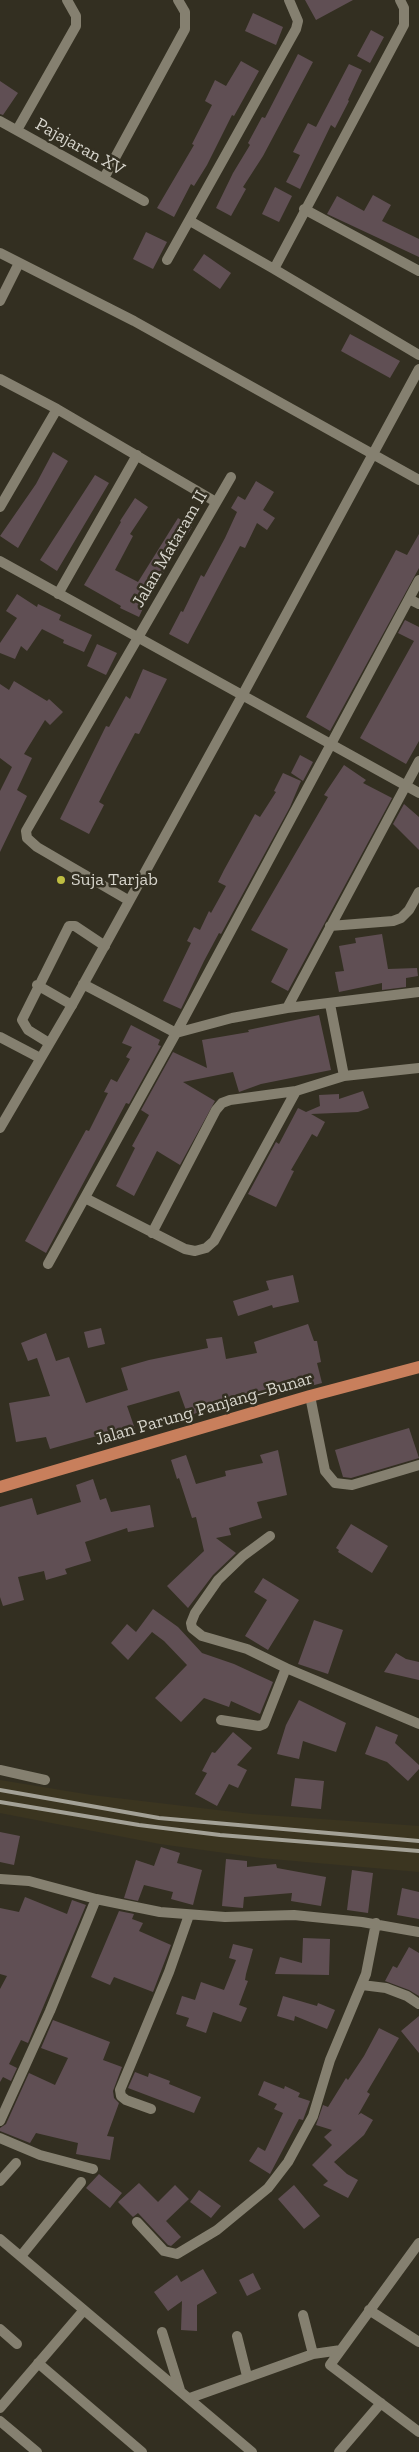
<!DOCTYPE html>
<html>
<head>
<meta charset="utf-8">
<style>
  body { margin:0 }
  canvas { display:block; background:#332f21 }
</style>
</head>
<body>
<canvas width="419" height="2452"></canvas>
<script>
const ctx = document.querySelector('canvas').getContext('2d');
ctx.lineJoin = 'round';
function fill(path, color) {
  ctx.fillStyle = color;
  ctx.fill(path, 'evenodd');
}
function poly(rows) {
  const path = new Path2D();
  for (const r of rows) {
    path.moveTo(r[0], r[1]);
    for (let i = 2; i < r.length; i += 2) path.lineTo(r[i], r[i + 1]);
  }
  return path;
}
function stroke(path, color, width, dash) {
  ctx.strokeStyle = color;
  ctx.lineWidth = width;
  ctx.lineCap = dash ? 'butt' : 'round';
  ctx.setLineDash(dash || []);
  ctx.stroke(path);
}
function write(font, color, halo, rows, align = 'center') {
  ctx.font = font + ' "Zilla Slab",serif';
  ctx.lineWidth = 5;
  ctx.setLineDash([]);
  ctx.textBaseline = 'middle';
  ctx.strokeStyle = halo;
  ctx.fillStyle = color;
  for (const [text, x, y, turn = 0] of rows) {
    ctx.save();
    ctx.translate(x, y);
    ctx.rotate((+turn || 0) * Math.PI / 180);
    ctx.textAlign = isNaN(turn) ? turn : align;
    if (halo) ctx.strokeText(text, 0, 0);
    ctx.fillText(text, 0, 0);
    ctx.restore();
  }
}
const built = poly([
  [0,1780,91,1795,251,1814,419,1826,419,1872,261,1858,160,1844,0,1813]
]);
const building = poly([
  [305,0,353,0,316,20],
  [253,13,283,27,276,45,245,31],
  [371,30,384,37,370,63,357,56],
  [298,54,313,62,263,156,243,187,246,189,231,216,216,208,233,173,250,145,248,143,262,117,265,118],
  [241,61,259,71,234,116,232,115,207,165,194,186,191,184,174,217,157,208,194,145,192,144,212,105,205,101,215,80,226,86],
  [349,64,362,70,348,100,349,101,335,128,331,125,300,189,286,182,300,155,293,152,308,123,316,127],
  [0,81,18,93,3,115,0,114],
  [275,187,292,196,279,222,262,214],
  [373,195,391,205,382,221,419,239,419,257,327,214,337,196,364,211],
  [146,232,167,242,153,269,133,259],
  [204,254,231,273,220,289,193,270],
  [350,334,400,361,390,378,341,351],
  [53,452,68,461,18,548,0,536,36,484],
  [95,475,109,483,57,571,40,560],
  [256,481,274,492,263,510,275,518,267,530,257,523,245,548,240,546,188,644,169,634,181,611,183,612,201,575,204,577,225,538,237,512,231,508,238,496,245,500],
  [135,498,148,507,130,534,133,536,115,570,138,582,178,518,192,527,156,585,154,584,139,617,120,608,121,606,84,585,121,522,120,521],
  [419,534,419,568,330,731,306,717,396,550,407,555],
  [17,594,37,607,38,604,61,615,59,620,92,635,84,652,63,643,64,640,42,629,27,651,21,646,15,659,0,653,0,643,17,618,6,611],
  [405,620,419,627,419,741,406,764,360,738,414,641,398,633],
  [97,644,117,653,106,675,87,666],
  [143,669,167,679,139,734,135,733,117,767,99,802,104,805,89,834,60,819,106,726,109,727,126,696,130,699],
  [14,681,47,701,49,699,63,712,50,725,45,720,24,754,32,758,17,790,27,796,0,852,0,791,12,767,0,758,0,684,9,690],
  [300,755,313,762,303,781,291,773],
  [344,765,366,780,363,783,392,798,288,991,271,982,288,949,251,930,328,797,324,795],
  [283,773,301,781,290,807,221,934,219,933,204,961,181,1009,163,1001,191,943,187,941,194,927,200,930,209,911,211,913,226,886,218,882,224,870,255,814,260,817,276,792,274,791],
  [404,804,419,817,419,850,393,824],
  [382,934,388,969,417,968,418,976,406,978,406,987,382,990,382,983,339,992,335,972,344,971,339,946,356,943,355,938],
  [319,1015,331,1070,261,1084,239,1092,233,1072,183,1082,215,1101,180,1165,157,1151,134,1196,116,1186,135,1148,132,1146,149,1115,141,1110,173,1052,207,1068,202,1040,249,1032,248,1030],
  [131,1025,160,1040,158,1045,161,1046,129,1104,126,1103,46,1253,25,1241,86,1130,89,1131,108,1093,104,1092,111,1079,117,1082,130,1059,126,1057,132,1047,122,1043],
  [363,1091,369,1108,358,1112,311,1114,325,1122,317,1137,312,1134,291,1170,294,1171,276,1207,248,1194,276,1142,279,1144,298,1108,306,1112,320,1106,319,1095,339,1094,339,1099],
  [293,1275,299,1302,273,1308,272,1305,238,1316,233,1301,269,1290,266,1281],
  [308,1324,314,1341,317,1341,321,1362,317,1363,322,1383,273,1396,272,1393,235,1403,234,1400,188,1416,179,1391,127,1406,135,1429,99,1441,97,1436,50,1449,46,1437,16,1442,9,1403,50,1396,37,1358,28,1361,21,1343,46,1333,56,1361,69,1357,86,1403,128,1390,121,1368,149,1360,208,1348,206,1339,222,1337,226,1359,257,1353,254,1342],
  [101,1328,105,1344,88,1348,84,1332],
  [409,1428,419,1458,351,1478,343,1477,335,1450],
  [278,1450,287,1495,257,1502,262,1518,229,1528,231,1535,216,1538,236,1553,213,1575,188,1608,167,1586,204,1551,196,1517,192,1518,179,1478,177,1479,171,1460,186,1455,196,1484,226,1476,225,1471,263,1463,260,1455],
  [93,1479,100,1500,106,1498,111,1512,150,1505,154,1527,128,1532,127,1528,85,1542,91,1561,65,1569,67,1574,46,1580,44,1571,18,1577,24,1600,3,1606,0,1597,0,1507,32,1498,37,1515,81,1502,76,1485],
  [351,1524,388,1546,372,1573,338,1552,339,1550,336,1548],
  [263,1578,299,1600,268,1650,245,1636,267,1600,254,1592],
  [153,1609,178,1627,202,1653,234,1664,273,1682,260,1714,231,1701,229,1707,204,1698,181,1722,155,1698,187,1665,164,1641,152,1632,128,1660,111,1643,127,1624,136,1632],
  [314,1620,343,1630,328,1674,298,1664],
  [396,1653,406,1659,419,1662,419,1680,384,1672],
  [299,1700,346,1723,336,1752,303,1741,299,1759,277,1754,286,1725],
  [376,1726,398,1735,395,1743,419,1765,419,1769,408,1781,387,1762,365,1754],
  [233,1732,252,1748,237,1765,247,1770,238,1788,229,1784,217,1806,195,1794,207,1773,202,1771,212,1752,215,1753],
  [295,1778,324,1781,321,1809,291,1806],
  [0,1832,20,1836,14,1865,0,1862],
  [161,1847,180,1853,177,1863,202,1870,193,1905,171,1899,173,1892,144,1885,138,1901,124,1898,136,1860,154,1866],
  [226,1859,247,1861,247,1867,276,1864,277,1868,326,1877,321,1906,291,1901,292,1893,244,1897,243,1908,222,1906],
  [352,1870,373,1873,368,1913,347,1910],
  [402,1888,419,1892,419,1919,397,1915],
  [25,1897,67,1914,72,1900,86,1905,28,2043,21,2040,9,2064,17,2068,11,2081,3,2077,0,2082,0,1989,7,1976,0,1974,0,1908,19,1912],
  [119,1911,134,1914,132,1919,143,1923,139,1931,171,1945,153,1992,114,1977,110,1985,91,1977],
  [303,1938,330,1939,329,1975,275,1974,280,1957,302,1963],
  [233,1944,253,1949,246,1974,245,1980,248,1981,239,2005,247,2008,241,2022,213,2012,206,2033,186,2026,189,2018,176,2014,182,1996,195,2000,201,1982,224,1990,236,1960,229,1958],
  [409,1947,419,1953,419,1996,409,1990,385,1981,393,1966,397,1968],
  [283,1996,317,2006,318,2003,335,2010,327,2029,295,2016,294,2021,277,2016],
  [419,2016,419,2053,401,2031],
  [53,2020,110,2042,103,2060,122,2067,113,2091,114,2098,119,2103,107,2136,114,2137,110,2160,76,2154,78,2143,36,2133,30,2143,0,2131,0,2128,6,2124,29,2073,55,2085,68,2058,41,2048],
  [379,2028,399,2038,367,2092,370,2094,358,2115,361,2113,373,2120,364,2135,334,2162,347,2174,358,2180,348,2198,323,2185,328,2181,312,2165,332,2145,324,2137,332,2130,316,2125,323,2105,328,2107,346,2078,348,2080,364,2056],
  [135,2072,148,2077,149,2073,170,2081,169,2084,201,2097,194,2113,128,2088],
  [264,2081,284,2089,285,2086,300,2093,298,2097,310,2101,303,2120,299,2119,270,2174,249,2161,258,2147,265,2151,283,2113,274,2109,277,2104,258,2095],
  [99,2174,122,2193,110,2208,86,2188],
  [139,2183,158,2202,175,2185,189,2199,166,2221,181,2237,171,2246,168,2245,138,2213,133,2217,118,2202],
  [294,2185,320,2216,304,2229,278,2199],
  [199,2190,221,2206,211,2218,190,2202],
  [203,2269,217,2293,197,2305,197,2331,181,2330,182,2301,168,2311,154,2292,177,2275,181,2282],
  [253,2273,261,2289,247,2296,239,2280]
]);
const lane = poly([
  [37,985,72,1005],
  [0,1037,40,1058],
  [49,1043,28,1030,22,1020,69,926,75,926,105,946],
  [310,1396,325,1471,335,1483,352,1485,419,1465]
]);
const street = poly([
  [0,121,144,201],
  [17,130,76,26,76,16,67,0],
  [104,178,185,29,185,12,178,0],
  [304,209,419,271],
  [190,221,274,269,404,25,404,8,400,0],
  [0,253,134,321,419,480],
  [167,260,296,29,298,21,289,0],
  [274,269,419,355],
  [0,301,19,263],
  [0,379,57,409,216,502],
  [0,507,57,409],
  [0,561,419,793],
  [58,594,137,455],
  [409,599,419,604],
  [128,900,37,847,27,838,26,831,231,477],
  [330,926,393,921,401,918,409,910,419,892],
  [83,984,176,1033,232,1018,287,1008,419,992],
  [330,1004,344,1076],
  [287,1008,419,761],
  [0,1128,72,1005,242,696,419,369],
  [85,1198,185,1249,195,1251,206,1248,214,1241,296,1091],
  [152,1233,216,1110,222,1103,230,1100,296,1091,344,1076,419,1068],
  [48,1264,176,1033,419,580],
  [286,1668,419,1724],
  [221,1720,259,1726,264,1724,286,1668,247,1649,202,1636,192,1628,191,1623,195,1613,218,1580,243,1556,270,1536],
  [0,1770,45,1780],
  [0,1879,29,1881,96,1899,160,1912,225,1917,294,1915,362,1922,419,1932],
  [362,1985,386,1988,407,1996,419,2004],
  [151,2109,126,2100,121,2096,120,2090,169,1972,189,1915],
  [0,2121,50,2011,96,1899],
  [0,2138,40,2155,93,2169],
  [0,2181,16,2163],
  [137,2222,164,2251,177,2254,217,2230,268,2188,288,2162,313,2116,330,2060,366,1974,376,1923],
  [0,2239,252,2452],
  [419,2243,330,2365,419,2432],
  [21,2256,81,2182],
  [369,2310,419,2342],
  [303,2315,313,2354],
  [0,2329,17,2344],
  [162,2332,180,2390],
  [237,2336,247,2376],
  [38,2363,142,2452],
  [190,2398,313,2354,341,2350],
  [0,2408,84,2310],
  [0,2421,37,2452],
  [339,2452,381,2403]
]);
const primary = poly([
  [0,1487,310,1396,419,1367]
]);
const rail = poly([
  [0,1790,159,1818,419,1841],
  [0,1802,139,1825,220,1835,419,1851]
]);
const markers = [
  [61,880,5,"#bfbe42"]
];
const streetNames = [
  ["Pajajaran XV",80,147,29],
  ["Jalan Mataram II",170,549,-60],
  ["Jalan Parung Panjang–Bunar",204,1409,-16]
];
const poiNames = [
  ["Suja Tarjab",71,880]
];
fill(built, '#3b3520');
fill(building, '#604f54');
stroke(lane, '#858070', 10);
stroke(street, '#858070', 10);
stroke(primary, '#c87f5c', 12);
stroke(rail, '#a3a196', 4);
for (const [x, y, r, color] of markers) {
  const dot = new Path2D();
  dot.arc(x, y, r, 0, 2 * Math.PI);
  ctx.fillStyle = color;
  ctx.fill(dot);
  stroke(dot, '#332f21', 2);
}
write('18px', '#d7d5cc', '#332f21', streetNames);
write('18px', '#d7d5cc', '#332f21', poiNames, 'left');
</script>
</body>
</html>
